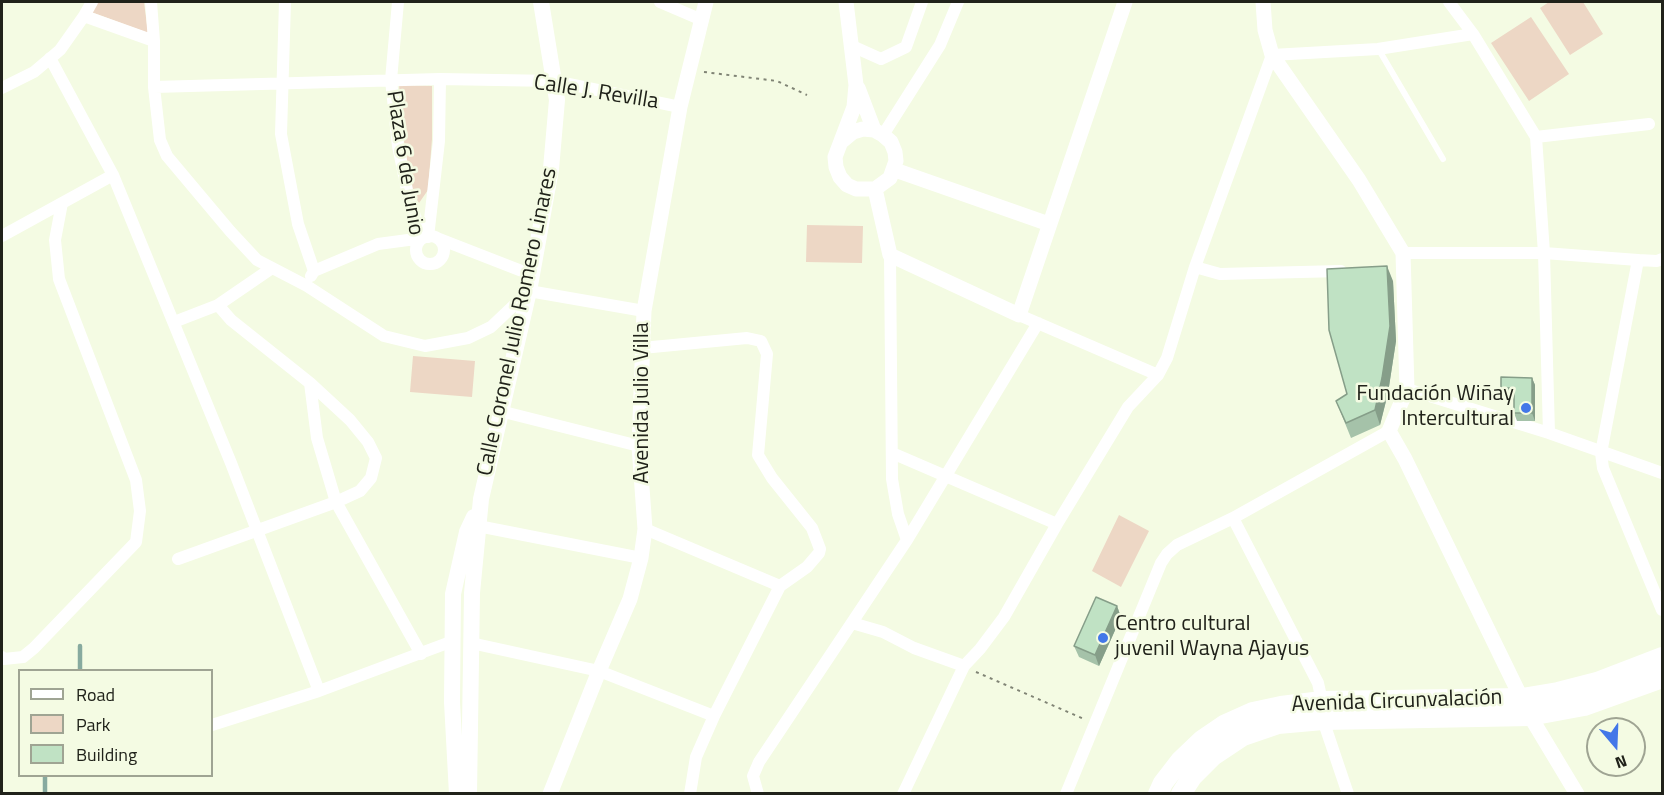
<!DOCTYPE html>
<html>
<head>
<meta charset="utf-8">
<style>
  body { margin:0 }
  #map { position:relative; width:1664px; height:795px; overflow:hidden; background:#f4fbe3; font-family:"Titillium Web",sans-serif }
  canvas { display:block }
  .frame { position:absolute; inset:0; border:3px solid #20221a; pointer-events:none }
  .legend { position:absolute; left:18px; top:669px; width:195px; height:108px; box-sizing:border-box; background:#f4fbe3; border:2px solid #9fa493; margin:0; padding:8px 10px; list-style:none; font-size:18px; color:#20221a }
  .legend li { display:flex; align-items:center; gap:12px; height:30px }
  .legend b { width:30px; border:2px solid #9fa493 }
  .north { position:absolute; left:1586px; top:717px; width:60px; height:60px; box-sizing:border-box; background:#f4fbe3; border:2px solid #9fa493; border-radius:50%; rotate:161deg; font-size:16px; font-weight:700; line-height:24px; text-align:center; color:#20221a }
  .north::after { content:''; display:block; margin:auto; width:21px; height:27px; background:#4377e8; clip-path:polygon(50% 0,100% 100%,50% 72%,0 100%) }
</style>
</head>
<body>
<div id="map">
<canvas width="1664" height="795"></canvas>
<div class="frame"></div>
<ul class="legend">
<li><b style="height:8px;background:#fff"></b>Road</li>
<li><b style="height:16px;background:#edd7c5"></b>Park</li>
<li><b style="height:16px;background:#c0e2c4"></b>Building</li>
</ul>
<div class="north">N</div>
</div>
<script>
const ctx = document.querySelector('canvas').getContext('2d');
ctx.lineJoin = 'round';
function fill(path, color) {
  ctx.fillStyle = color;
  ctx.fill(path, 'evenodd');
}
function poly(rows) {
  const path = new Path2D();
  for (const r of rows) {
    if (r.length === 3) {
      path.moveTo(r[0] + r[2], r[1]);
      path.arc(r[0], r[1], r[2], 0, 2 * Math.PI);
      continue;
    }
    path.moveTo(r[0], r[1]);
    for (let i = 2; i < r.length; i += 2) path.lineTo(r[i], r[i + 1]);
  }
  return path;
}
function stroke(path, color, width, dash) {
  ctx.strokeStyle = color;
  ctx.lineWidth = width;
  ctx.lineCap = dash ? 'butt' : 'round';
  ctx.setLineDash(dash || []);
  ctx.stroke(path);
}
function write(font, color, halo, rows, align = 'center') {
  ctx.font = font + ' "Titillium Web",sans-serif';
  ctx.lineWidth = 5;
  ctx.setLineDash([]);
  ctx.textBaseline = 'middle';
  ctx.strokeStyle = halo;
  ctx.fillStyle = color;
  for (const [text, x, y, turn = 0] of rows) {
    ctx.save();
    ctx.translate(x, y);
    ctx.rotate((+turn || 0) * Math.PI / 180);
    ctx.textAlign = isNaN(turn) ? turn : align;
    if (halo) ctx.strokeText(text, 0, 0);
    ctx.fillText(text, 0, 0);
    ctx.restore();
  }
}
const green = poly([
  [98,2,144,2,148,33,91,12],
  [1549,2,1583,2,1603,34,1570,55,1540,8],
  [1531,17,1569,74,1529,101,1491,43],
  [399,85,432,86,432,139,428,190,419,203,412,192,404,141],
  [807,225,863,226,862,263,806,262],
  [413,356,475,361,472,397,410,392],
  [1119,515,1149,531,1121,587,1092,571]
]);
const stream = poly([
  [80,646,80,670],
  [45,794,45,776]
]);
const path = poly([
  [704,72,777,81,807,95],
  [976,672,1084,719]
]);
const service = poly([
  [1379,50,1443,159]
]);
const minor = poly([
  [151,2,154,41,154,87,160,140,167,156,230,231,257,260,307,286,384,336,425,346,468,338,491,327,529,291,644,311],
  [285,2,281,134,298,224,314,271],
  [398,2,391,80,398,146,408,195,418,225,417,245],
  [660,2,702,20],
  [1449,2,1473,34],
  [84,16,154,41],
  [852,46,881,59,906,47,922,2],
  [50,58,113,175,231,463,319,691],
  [154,87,440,79,554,81,680,107],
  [2,88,34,72,60,50,84,16,92,2],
  [883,135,940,45,958,2],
  [1536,137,1649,124],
  [2,236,113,175],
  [430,250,14],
  [428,237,439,141,440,79],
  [437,238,532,275],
  [1403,253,1544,253,1638,260,1657,261,1662,259],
  [890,255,892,479,898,514,907,540],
  [1638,260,1601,453,1603,468,1662,610],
  [1195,267,1220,274,1341,271],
  [311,276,314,271,378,244,423,238],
  [1019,315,1158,375],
  [174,322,218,305,272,268],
  [642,348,747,338,761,341,767,354,758,455,772,478,812,528,820,549,819,553,807,567,780,586,714,716,696,757,690,794],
  [310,383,317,438,336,502,421,654],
  [1407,389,1549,433,1662,473],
  [500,411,639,446],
  [892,453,1057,524],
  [1233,518,1318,683,1322,701,1323,720,1348,794],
  [478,526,641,558],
  [645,529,780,586],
  [178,559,336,502,360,491,371,478,376,458,368,442,350,420,310,383,231,320,218,305],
  [852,623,883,632,914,648,964,666],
  [471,643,599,671,714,716],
  [2,657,4,659,23,657,34,648,136,542,140,511,136,480,59,279,55,240,62,203],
  [212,725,319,691,453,641],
  [758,794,753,776,759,762,907,540,1038,323],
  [903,794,964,666,980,649,1004,617,1057,524,1128,407,1158,375,1167,358,1195,267,1272,55,1378,49,1473,34,1536,137,1544,253,1549,433],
  [1066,794,1161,563,1167,554,1177,545,1233,518,1389,431]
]);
const tertiary = poly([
  [1263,2,1265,30,1272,55,1359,180,1403,253,1407,389,1389,431,1405,459,1530,716,1577,794],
  [858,88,874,130],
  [841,142,853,132,863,129,874,130,883,135,891,142,895,152,896,161,890,178,875,189,856,189,847,185,840,177,836,167,835,157,854,107,856,85,846,2],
  [895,170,1049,224],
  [875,189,890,255,1019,315,1125,2],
  [550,794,599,671,630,599,641,558,645,529,639,446,644,311,680,107,706,2]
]);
const secondary = poly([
  [457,794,452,702,453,594,467,532,474,517],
  [469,794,472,593,481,499,529,291,551,169,557,100,541,2]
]);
const trunk = poly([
  [1158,794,1163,783,1180,761,1202,740,1224,725,1253,712,1281,706,1322,701,1522,698,1558,692,1597,682,1662,657],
  [1181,794,1192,777,1213,756,1243,736,1278,724,1323,720,1530,716,1584,706,1662,678]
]);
const wall = poly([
  [1393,281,1396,341,1388,393,1380,425,1351,438,1336,401,1347,394],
  [1532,378,1535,385,1535,421,1517,421,1514,413,1514,396,1504,396,1501,388],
  [1117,606,1121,617,1099,666,1079,657,1074,646]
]);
const shadedWall = poly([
  [1387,266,1393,281,1396,341,1388,393,1380,425,1375,410],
  [1532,378,1535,385,1535,421,1532,413],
  [1117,606,1121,617,1099,666,1095,655]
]);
const building = poly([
  [1387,266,1390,326,1382,378,1375,410,1346,423,1336,401,1347,394,1329,330,1327,269,1387,266],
  [1501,377,1532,378,1532,413,1514,413,1514,388,1501,388,1501,377],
  [1096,597,1117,606,1095,655,1074,646,1096,597]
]);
const markers = [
  [1526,408,6,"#4377e8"],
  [1103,638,6,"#4377e8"]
];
const streetNames = [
  ["Calle J. Revilla",596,93,9],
  ["Plaza 6 de Junio",404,163,81],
  ["Calle Coronel Julio Romero Linares",518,322,-78],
  ["Avenida Julio Villa",643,403,-90],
  ["Avenida Circunvalación",1397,702,-2]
];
const poiNames = [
  ["Fundación Wiñay",1514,395],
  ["Intercultural",1514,420],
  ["Centro cultural",1115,625,"left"],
  ["juvenil Wayna Ajayus",1115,650,"left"]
];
fill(green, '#edd7c5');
stroke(stream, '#87aa9f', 4.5);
stroke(path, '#808475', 2, [3, 4.5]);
stroke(service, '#fff', 6);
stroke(minor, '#fff', 12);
stroke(tertiary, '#fff', 15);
stroke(secondary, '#fff', 16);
stroke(trunk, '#fff', 20);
fill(wall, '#a5c2a9');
fill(shadedWall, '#869e89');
fill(building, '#c0e2c4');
stroke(building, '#869e89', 1.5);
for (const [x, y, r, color] of markers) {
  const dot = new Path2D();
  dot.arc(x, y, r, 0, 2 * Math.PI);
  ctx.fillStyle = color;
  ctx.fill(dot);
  stroke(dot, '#f4fbe3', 2);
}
write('22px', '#20221a', '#f4fbe3', streetNames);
write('22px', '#20221a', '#f4fbe3', poiNames, 'right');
</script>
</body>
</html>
